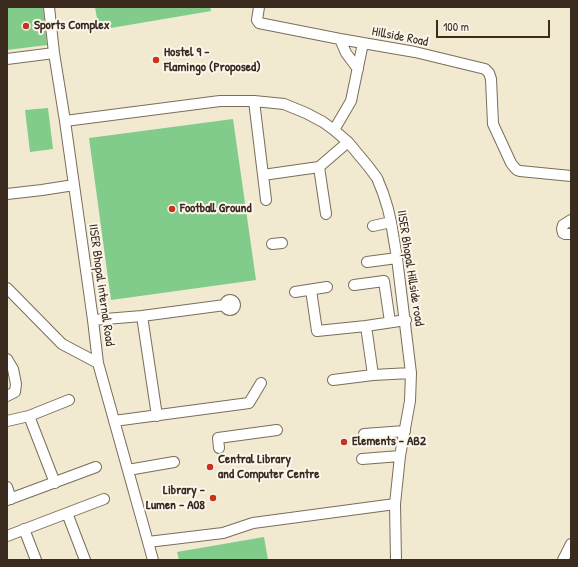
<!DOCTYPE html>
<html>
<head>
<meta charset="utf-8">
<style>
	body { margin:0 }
	#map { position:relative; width:578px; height:567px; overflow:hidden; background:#f1e9d0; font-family:"Patrick Hand",sans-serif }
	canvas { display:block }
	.frame { position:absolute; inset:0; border:8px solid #3b2a1e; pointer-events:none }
	.scale { position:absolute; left:436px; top:20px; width:114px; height:18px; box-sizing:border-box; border:2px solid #3b2a1e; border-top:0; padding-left:5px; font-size:12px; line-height:14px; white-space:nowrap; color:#3b2a1e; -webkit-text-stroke:3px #fbf7ec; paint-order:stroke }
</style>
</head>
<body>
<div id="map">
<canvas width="578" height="567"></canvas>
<div class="frame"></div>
<div class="scale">100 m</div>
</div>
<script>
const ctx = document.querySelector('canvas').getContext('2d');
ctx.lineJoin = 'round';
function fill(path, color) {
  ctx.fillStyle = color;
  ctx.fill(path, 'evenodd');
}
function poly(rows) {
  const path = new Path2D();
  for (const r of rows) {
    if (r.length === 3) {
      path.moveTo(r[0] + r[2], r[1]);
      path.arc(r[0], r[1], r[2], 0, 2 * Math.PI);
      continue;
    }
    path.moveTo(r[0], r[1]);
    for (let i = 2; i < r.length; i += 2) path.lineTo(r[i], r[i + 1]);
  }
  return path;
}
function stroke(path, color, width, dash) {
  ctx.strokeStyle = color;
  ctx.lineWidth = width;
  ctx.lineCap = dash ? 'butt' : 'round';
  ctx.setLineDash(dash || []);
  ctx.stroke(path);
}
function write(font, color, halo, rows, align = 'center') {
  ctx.font = font + ' "Patrick Hand",sans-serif';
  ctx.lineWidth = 4;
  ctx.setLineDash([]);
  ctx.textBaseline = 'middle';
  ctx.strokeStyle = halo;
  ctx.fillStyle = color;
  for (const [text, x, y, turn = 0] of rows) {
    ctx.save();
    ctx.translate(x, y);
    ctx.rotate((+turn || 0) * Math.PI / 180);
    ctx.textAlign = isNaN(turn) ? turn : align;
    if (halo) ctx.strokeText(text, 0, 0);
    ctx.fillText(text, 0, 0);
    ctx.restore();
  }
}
fill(poly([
	[7,7,43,7,47,45,7,50],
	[95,7,210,7,211,11,99,30],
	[48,108,53,149,30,152,25,110],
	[233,119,256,280,111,300,89,138],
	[264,537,268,560,179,560,177,552]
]), '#81cc8a');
const minor = poly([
	[49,7,54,53,65,121,93,320,98,363,153,560],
	[259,7,257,20,259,23,340,39,415,52,485,69,489,73,491,79,493,124,511,163,514,167,517,170,520,171,571,176],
	[340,39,346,53,358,69],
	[7,59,54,53],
	[254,101,263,175,319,167,348,142],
	[65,121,220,101,254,101,284,104,306,113,323,122,334,130,348,142,368,166,377,178,383,193,388,209,391,222,397,258,411,373,410,401,400,456,395,504,396,560],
	[334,130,351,101,363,43],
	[319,167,326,214],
	[263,175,266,200],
	[7,194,42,190,74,185],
	[571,220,563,225,562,229,563,233,565,234,571,234],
	[373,226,391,222],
	[272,244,282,243],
	[367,262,397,258],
	[354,285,384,281,390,322],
	[7,288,62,344,98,363],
	[311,290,317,331,366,326,406,320],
	[295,292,327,287],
	[230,305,5],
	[142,316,157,416],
	[93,320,142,316,225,305],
	[366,326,373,375],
	[7,359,13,369,16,384,15,392,7,396],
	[333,380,373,375,411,373],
	[29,416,55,483],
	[7,421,29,416,69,400],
	[114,421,249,403,261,383],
	[364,434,405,431],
	[219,448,218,438,277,430],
	[362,459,400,456],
	[128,470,174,462],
	[7,487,11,499],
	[7,500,96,467],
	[67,513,85,560],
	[24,529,36,560],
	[7,536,104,499],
	[148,542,223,533,253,523,283,519,395,504],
	[563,560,571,544]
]);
stroke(minor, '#7b6d5c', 12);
stroke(minor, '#fff', 10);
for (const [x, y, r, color] of [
	[26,26,4,"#c8321e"],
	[156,60,4,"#c8321e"],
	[172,209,4,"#c8321e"],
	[344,442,4,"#c8321e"],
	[210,467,4,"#c8321e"],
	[213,498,4,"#c8321e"]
]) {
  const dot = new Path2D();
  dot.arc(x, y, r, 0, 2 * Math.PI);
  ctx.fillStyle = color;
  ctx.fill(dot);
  stroke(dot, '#fbf7ec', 1.5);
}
write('bold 13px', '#3b2a1e', '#fbf7ec', [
	["Sports Complex",34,26],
	["Hostel 9 -",164,53],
	["Flamingo (Proposed)",164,68],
	["Football Ground",180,209],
	["Elements - AB2",352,442],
	["Central Library",218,460],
	["and Computer Centre",218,475],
	["Library -",205,491,"right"],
	["Lumen - A08",205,506,"right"]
], 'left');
write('13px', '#3b2a1e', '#fbf7ec', [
	["Hillside Road",400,37,11],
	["IISER Bhopal Hillside road",410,268,81],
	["IISER Bhopal internal Road",101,285,82]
]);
</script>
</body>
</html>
